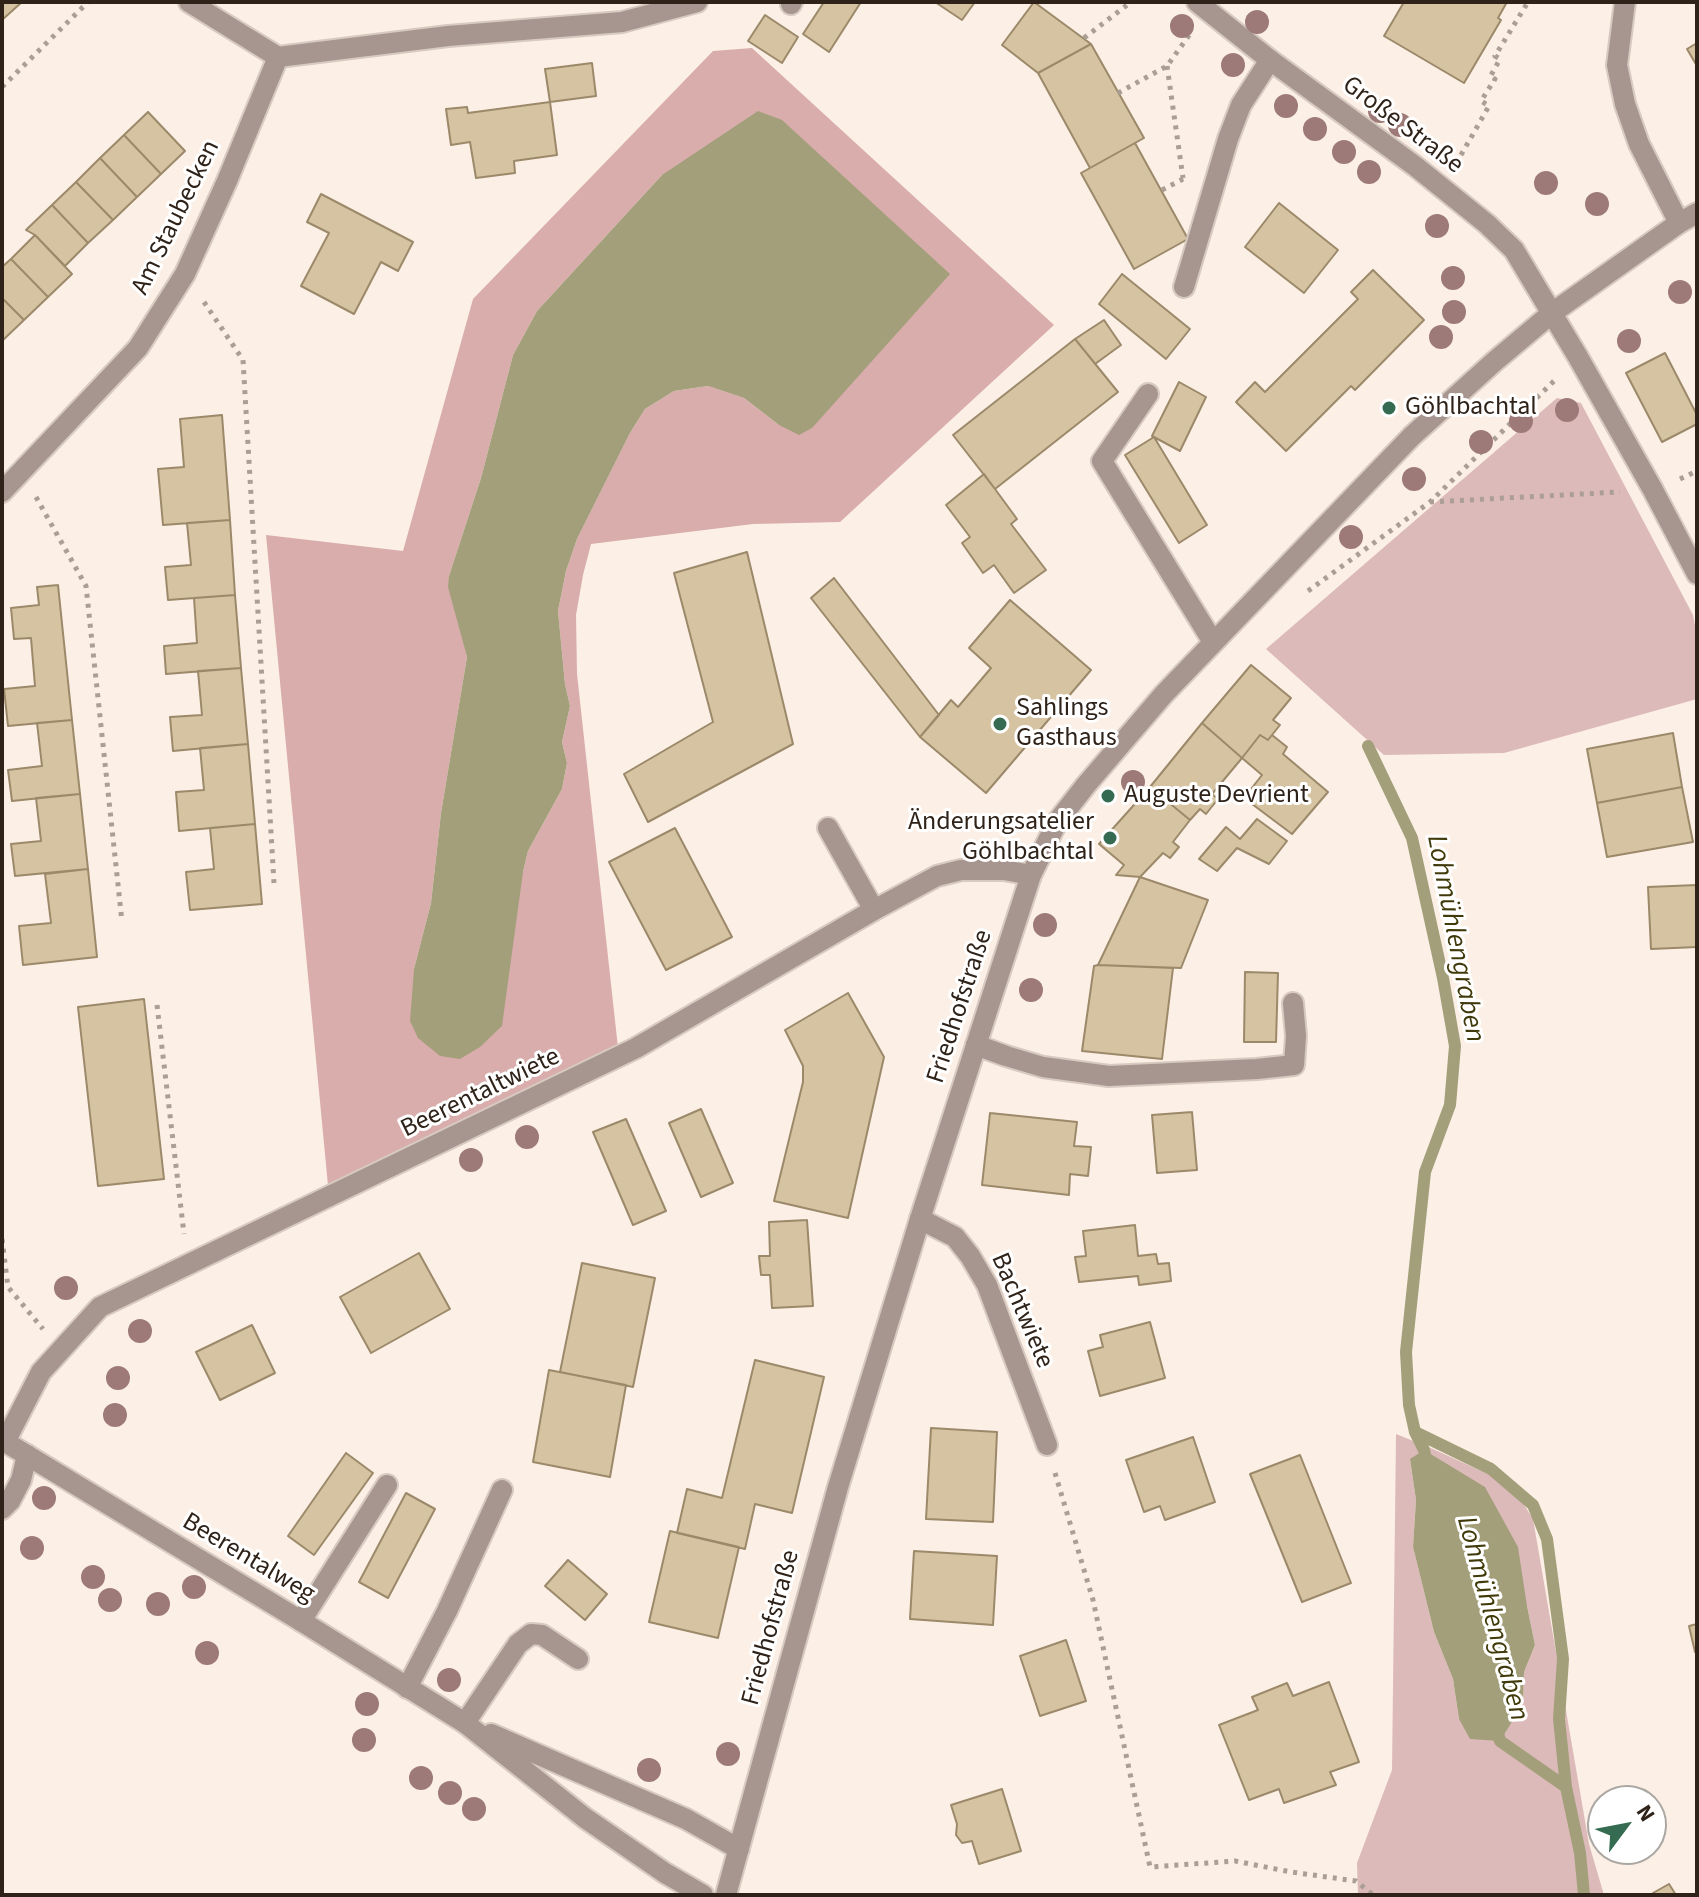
<!DOCTYPE html>
<html>
<head>
<meta charset="utf-8">
<style>
	body { margin:0 }
	#map { position:relative; width:1699px; height:1897px; overflow:hidden; background:#fcefe5; font-family:"Source Sans 3",sans-serif }
	canvas { display:block }
	.frame { position:absolute; inset:0; border:4px solid #2e2219; pointer-events:none }
	.north { position:absolute; left:1587px; top:1785px; width:80px; height:80px; box-sizing:border-box; background:#fff; border:2px solid #aba7a3; border-radius:50%; rotate:58deg; font-size:22px; font-weight:700; line-height:32px; text-align:center; color:#2e2219 }
	.north::after { content:''; display:block; margin:auto; width:28px; height:36px; background:#346b51; clip-path:polygon(50% 0,100% 100%,50% 72%,0 100%) }
</style>
</head>
<body>
<div id="map">
<canvas width="1699" height="1897"></canvas>
<div class="frame"></div>
<div class="north">N</div>
</div>
<script>
const ctx = document.querySelector('canvas').getContext('2d');
ctx.lineJoin = 'round';
function fill(path, color) {
  ctx.fillStyle = color;
  ctx.fill(path, 'evenodd');
}
function poly(rows) {
  const path = new Path2D();
  for (const r of rows) {
    path.moveTo(r[0], r[1]);
    for (let i = 2; i < r.length; i += 2) path.lineTo(r[i], r[i + 1]);
  }
  return path;
}
function stroke(path, color, width, dash) {
  ctx.strokeStyle = color;
  ctx.lineWidth = width;
  ctx.lineCap = dash ? 'butt' : 'round';
  ctx.setLineDash(dash || []);
  ctx.stroke(path);
}
function write(font, color, halo, rows, align = 'center') {
  ctx.font = font + ' "Source Sans 3",sans-serif';
  ctx.lineWidth = 6;
  ctx.setLineDash([]);
  ctx.textBaseline = 'middle';
  ctx.strokeStyle = halo;
  ctx.fillStyle = color;
  for (const [text, x, y, turn = 0] of rows) {
    ctx.save();
    ctx.translate(x, y);
    ctx.rotate((+turn || 0) * Math.PI / 180);
    ctx.textAlign = isNaN(turn) ? turn : align;
    if (halo) ctx.strokeText(text, 0, 0);
    ctx.fillText(text, 0, 0);
    ctx.restore();
  }
}
fill(poly([
	[1557,398,1581,403,1693,615,1697,636,1697,699,1504,753,1384,755,1266,649],
	[1396,1434,1433,1449,1490,1475,1523,1503,1533,1519,1589,1844,1604,1895,1358,1895,1357,1863,1392,1770],
	[1410,1459,1527,1606,1535,1645,1524,1672,1523,1704,1459,1719,1453,1679,1434,1632,1413,1547,1416,1500]
]), '#dcbab9');
fill(poly([
	[752,48,1054,325,840,522,753,524,591,544,583,575,576,615,577,674,619,1057,329,1196,266,535,403,551,473,299,713,51],
	[662,175,779,425,744,398,708,386,674,391,645,409,630,433,577,539,566,571,558,611,565,684,570,706,562,742,567,763,562,789,528,851,523,872,414,969,431,903,441,813,467,657,449,576,481,478,513,355,537,311]
]), '#d8adac');
fill(poly([
	[758,111,782,120,950,274,812,428,799,435,779,425,744,398,708,386,674,391,645,409,630,433,577,539,566,571,558,611,565,684,570,706,562,742,567,763,562,789,528,851,523,872,502,1026,480,1047,460,1059,440,1056,418,1038,410,1021,414,969,431,903,441,813,467,657,448,587,449,576,481,478,513,355,537,311,662,175],
	[1424,1450,1485,1487,1518,1547,1527,1606,1535,1645,1524,1672,1523,1704,1500,1741,1470,1739,1459,1719,1453,1679,1434,1632,1413,1547,1416,1500,1410,1459]
]), '#a49f7b');
stroke(poly([
	[1368,746,1412,838,1443,978,1455,1046,1450,1105,1425,1172,1406,1352,1409,1405,1415,1432,1424,1450,1427,1463],
	[1415,1432,1491,1469,1533,1505,1547,1539,1563,1659,1559,1719,1566,1787],
	[1496,1725,1500,1741,1566,1787,1580,1853,1584,1895]
]), '#a49f7b', 12);
const building = poly([
	[2,2,22,2,2,20,2,2],
	[824,2,861,2,829,52,803,34,824,2],
	[935,2,975,2,962,20,935,2],
	[1034,2,1091,44,1038,73,1002,45,1034,2],
	[1404,2,1507,2,1498,18,1501,20,1464,83,1384,36,1404,2],
	[765,15,798,37,782,63,748,41,765,15],
	[1697,43,1697,66,1687,49,1697,43],
	[1091,44,1144,138,1090,168,1038,73,1091,44],
	[592,63,596,96,550,102,545,69,592,63],
	[550,102,557,155,514,161,515,173,476,178,470,142,451,145,446,109,467,107,468,113,550,102],
	[148,112,185,151,161,174,124,135,148,112],
	[124,135,161,174,137,197,100,158,124,135],
	[1135,143,1188,239,1134,269,1081,173,1135,143],
	[100,158,137,197,113,220,76,182,100,158],
	[76,182,113,220,88,243,52,205,76,182],
	[321,194,413,242,398,271,381,262,354,314,301,286,329,233,307,222,321,194],
	[1279,203,1338,250,1304,293,1245,247,1279,203],
	[52,205,88,243,65,266,35,235,26,230,52,205],
	[35,235,72,274,48,297,11,259,35,235],
	[11,259,48,297,24,320,2,298,2,267,11,259],
	[1373,270,1424,320,1355,390,1351,386,1286,451,1236,402,1255,382,1265,392,1358,299,1351,292,1373,270],
	[1122,274,1190,329,1166,359,1099,304,1122,274],
	[2,298,24,320,2,341,2,298],
	[1104,320,1121,345,1095,364,1075,339,1104,320],
	[1075,339,1118,392,995,489,953,435,1075,339],
	[1665,353,1697,415,1697,424,1662,442,1626,373,1665,353],
	[1179,382,1206,397,1180,451,1152,436,1179,382],
	[222,415,230,520,163,525,158,469,184,467,180,419,222,415],
	[1154,437,1207,525,1179,543,1125,455,1154,437],
	[984,474,1017,519,1011,524,1046,570,1014,593,994,565,983,573,962,543,970,537,946,505,984,474],
	[230,520,235,595,168,600,165,567,191,565,187,523,230,520],
	[747,552,793,744,648,822,624,774,713,722,674,573,747,552],
	[834,578,939,715,920,737,811,598,834,578],
	[58,585,72,720,8,726,4,689,35,686,31,638,14,639,11,608,39,605,37,587,58,585],
	[235,595,241,668,166,674,164,646,197,643,194,598,235,595],
	[1010,600,1091,670,986,793,920,737,951,700,958,707,991,668,969,648,1010,600],
	[1251,665,1291,698,1273,720,1280,725,1268,740,1260,735,1242,758,1202,723,1251,665],
	[241,668,248,744,173,751,170,717,202,715,198,671,241,668],
	[72,720,80,794,12,801,8,770,42,766,37,723,72,720],
	[1202,723,1242,758,1212,794,1218,799,1206,814,1200,809,1190,820,1150,787,1202,723],
	[1673,733,1682,787,1597,803,1587,749,1673,733],
	[1260,735,1268,740,1272,735,1287,747,1283,754,1328,792,1292,834,1244,798,1262,775,1242,758,1260,735],
	[248,744,255,824,179,831,176,792,204,790,200,748,248,744],
	[1150,787,1190,820,1173,842,1179,847,1170,858,1163,853,1140,877,1116,875,1124,865,1099,844,1150,787],
	[1682,787,1693,842,1607,857,1597,803,1682,787],
	[80,794,88,869,15,876,11,844,41,841,36,798,80,794],
	[1257,819,1287,841,1269,864,1237,848,1217,871,1199,859,1226,827,1240,839,1257,819],
	[255,824,262,904,190,910,186,872,214,869,210,828,255,824],
	[675,828,732,937,666,970,609,862,675,828],
	[88,869,97,957,23,965,19,926,51,923,45,874,88,869],
	[1140,877,1208,900,1181,968,1098,965,1140,877],
	[1697,885,1697,947,1651,949,1648,887,1697,885],
	[1098,965,1173,968,1162,1059,1082,1051,1094,966,1098,965],
	[1245,972,1278,973,1276,1042,1244,1042,1245,972],
	[848,993,884,1057,848,1218,774,1201,803,1082,803,1066,785,1030,848,993],
	[144,999,164,1179,98,1186,78,1007,144,999],
	[701,1109,733,1183,701,1197,669,1123,701,1109],
	[1192,1112,1197,1170,1157,1173,1152,1115,1192,1112],
	[990,1113,1077,1122,1074,1146,1091,1147,1088,1176,1070,1174,1069,1195,982,1185,990,1113],
	[626,1119,666,1211,633,1225,593,1132,626,1119],
	[807,1220,813,1306,772,1308,770,1275,761,1275,759,1256,770,1256,769,1222,807,1220],
	[1135,1225,1138,1256,1156,1254,1158,1264,1169,1263,1171,1281,1139,1285,1138,1276,1079,1282,1075,1257,1086,1256,1083,1231,1135,1225],
	[419,1253,450,1309,371,1353,340,1297,419,1253],
	[582,1263,655,1278,633,1387,560,1372,582,1263],
	[1150,1322,1165,1378,1100,1396,1088,1351,1103,1347,1100,1335,1150,1322],
	[252,1325,275,1373,220,1400,196,1352,252,1325],
	[755,1360,824,1377,792,1513,755,1504,745,1549,677,1533,687,1489,722,1498,755,1360],
	[549,1370,626,1385,610,1477,533,1462,549,1370],
	[931,1428,997,1432,993,1522,926,1519,931,1428],
	[1193,1437,1215,1502,1165,1520,1160,1506,1144,1512,1126,1460,1193,1437],
	[346,1453,373,1473,314,1555,288,1536,346,1453],
	[1300,1455,1351,1583,1302,1602,1250,1474,1300,1455],
	[406,1493,435,1509,388,1598,359,1582,406,1493],
	[670,1531,739,1547,718,1638,649,1622,670,1531],
	[914,1551,997,1556,993,1625,910,1619,914,1551],
	[568,1560,607,1594,585,1620,545,1586,568,1560],
	[1697,1624,1697,1651,1695,1652,1689,1626,1697,1624],
	[1066,1640,1086,1701,1040,1716,1020,1656,1066,1640],
	[1329,1682,1359,1762,1330,1772,1336,1785,1284,1803,1279,1789,1249,1800,1219,1725,1258,1710,1252,1697,1287,1683,1293,1696,1329,1682],
	[1002,1789,1021,1851,979,1864,972,1841,962,1843,956,1835,957,1824,951,1805,1002,1789],
	[1669,1884,1676,1895,1654,1895,1653,1893,1669,1884]
]);
fill(building, '#d6c3a2');
stroke(building, '#9b896a', 2);
const service = poly([
	[791,4,792,2],
	[1184,287,1228,139,1241,105,1270,60],
	[1148,394,1102,461,1213,642],
	[828,828,874,910],
	[976,1045,1006,1056,1043,1067,1109,1076,1257,1069,1294,1065,1296,1036,1293,1003],
	[2,1509,10,1501,21,1480,27,1455],
	[301,1621,387,1485],
	[407,1688,447,1611,502,1490],
	[465,1723,518,1644,531,1634,542,1635,578,1659]
]);
const minor = poly([
	[189,2,278,57,448,36,622,22,697,2],
	[1197,2,1270,60,1415,166,1487,224,1514,250,1578,357,1653,490,1697,574],
	[1625,2,1617,65,1625,104,1639,144,1679,223],
	[2,492,138,348,185,274,227,181,278,57],
	[920,1219,955,1237,970,1256,987,1285,1047,1445],
	[5,1442,41,1372,100,1307,636,1048,874,910,937,876,961,870,1004,870,1031,875]
]);
const tertiary = poly([
	[2,1440,301,1621,465,1723,585,1818,665,1873,703,1895],
	[491,1734,686,1819,739,1849],
	[726,1895,838,1487,920,1219,1031,875,1057,822,1086,785,1164,694,1412,436,1495,361,1552,313,1679,223,1697,213]
]);
stroke(service, '#d7cac0', 24);
stroke(minor, '#d7cac0', 24);
stroke(tertiary, '#d7cac0', 24);
stroke(poly([
	[1084,38,1131,2],
	[1167,66,1183,178],
	[2,87,88,2],
	[1118,93,1167,66,1190,34],
	[1461,155,1489,106,1481,101,1495,79,1490,77,1500,59,1495,56,1528,2],
	[1162,190,1183,179,1187,178],
	[204,302,243,360,274,883],
	[1680,479,1697,471],
	[36,497,86,586,122,922],
	[1430,502,1620,492],
	[1308,591,1430,502,1556,379],
	[157,1005,184,1234],
	[2,1239,8,1287,43,1329],
	[1055,1473,1093,1600,1150,1867,1235,1861,1291,1872,1356,1881,1373,1895]
]), '#ab9f95', 5, [4, 6]);
stroke(service, '#a79690', 20);
stroke(minor, '#a79690', 20);
stroke(tertiary, '#a79690', 20);
ctx.fillStyle = '#9d7a77';
for (const [x, y] of [
	[1257,22],
	[1182,26],
	[1233,65],
	[1286,106],
	[1380,111],
	[1400,125],
	[1315,129],
	[1344,152],
	[1369,172],
	[1546,183],
	[1597,204],
	[1437,226],
	[1453,278],
	[1680,292],
	[1454,312],
	[1441,337],
	[1629,341],
	[1567,410],
	[1521,421],
	[1481,442],
	[1414,479],
	[1351,537],
	[1133,782],
	[1045,925],
	[1031,990],
	[527,1137],
	[471,1160],
	[66,1288],
	[140,1331],
	[118,1378],
	[115,1415],
	[44,1498],
	[32,1548],
	[93,1577],
	[194,1587],
	[110,1600],
	[158,1604],
	[207,1653],
	[449,1680],
	[367,1704],
	[364,1740],
	[728,1754],
	[649,1770],
	[421,1778],
	[450,1793],
	[474,1809]
]) {
  ctx.beginPath();
  ctx.arc(x, y, 12, 0, 2 * Math.PI);
  ctx.fill();
}
for (const [x, y, r, color] of [
	[1389,408,8,"#346b51"],
	[1000,724,8,"#346b51"],
	[1108,796,8,"#346b51"],
	[1110,838,8,"#346b51"]
]) {
  const dot = new Path2D();
  dot.arc(x, y, r, 0, 2 * Math.PI);
  ctx.fillStyle = color;
  ctx.fill(dot);
  stroke(dot, '#fff', 3);
}
write('26px', '#2e2219', '#fff', [
	["Große Straße",1402,126,37],
	["Am Staubecken",177,218,-64],
	["Friedhofstraße",961,1007,-72],
	["Beerentaltwiete",481,1094,-26],
	["Bachtwiete",1021,1311,67],
	["Beerentalweg",248,1559,31],
	["Friedhofstraße",772,1628,-75]
]);
write('26px', '#2e2219', '#fff', [
	["Göhlbachtal",1405,408],
	["Sahlings",1016,709],
	["Gasthaus",1016,739],
	["Auguste Devrient",1124,796],
	["Änderungsatelier",1094,823,"right"],
	["Göhlbachtal",1094,853,"right"]
], 'left');
write('italic 28px', '#403a0a', '#fff', [
	["Lohmühlengraben",1454,939,79],
	["Lohmühlengraben",1491,1619,75]
]);
</script>
</body>
</html>
